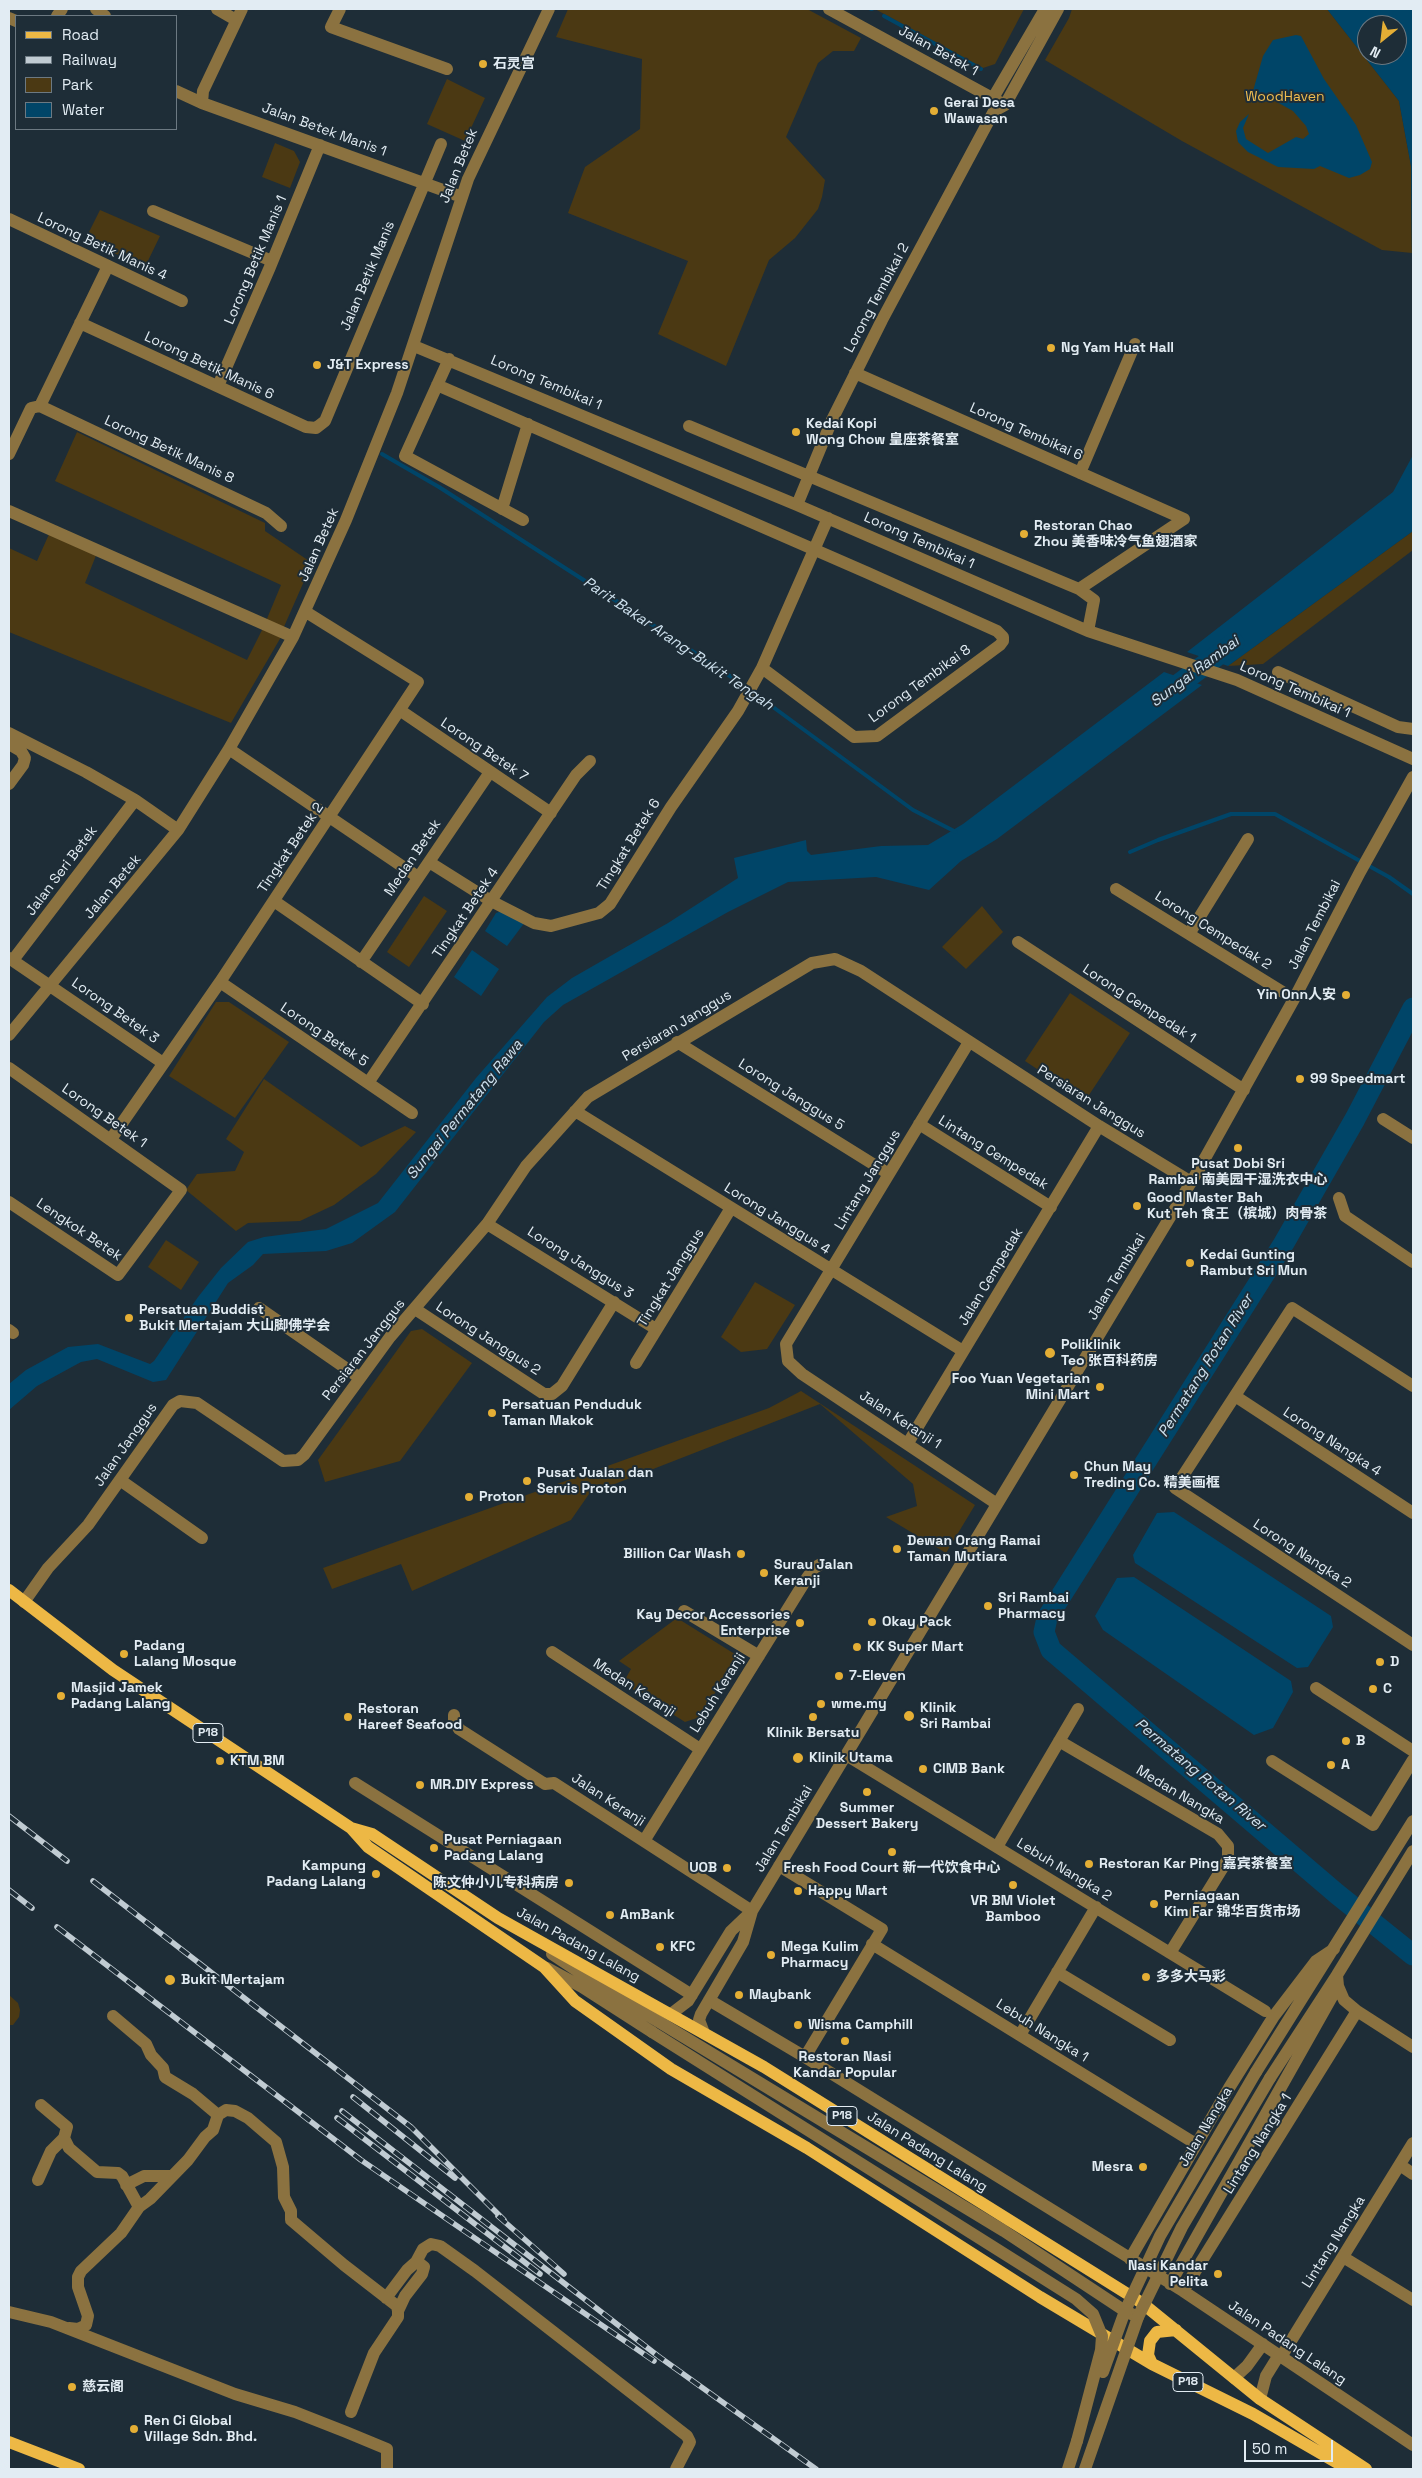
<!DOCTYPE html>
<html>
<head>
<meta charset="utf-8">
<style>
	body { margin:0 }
	#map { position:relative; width:1422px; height:2478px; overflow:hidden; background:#1e2d37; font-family:"Space Grotesk",sans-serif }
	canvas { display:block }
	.frame { position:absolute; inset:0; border:10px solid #e2ecf3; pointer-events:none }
	.legend { position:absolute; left:15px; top:15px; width:162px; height:115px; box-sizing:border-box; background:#1e2d37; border:1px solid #6c7982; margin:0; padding:6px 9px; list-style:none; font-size:15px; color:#e2ecf3 }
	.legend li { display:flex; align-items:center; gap:10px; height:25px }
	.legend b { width:25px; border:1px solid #6c7982 }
	.north { position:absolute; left:1357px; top:15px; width:50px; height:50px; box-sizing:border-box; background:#1e2d37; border:1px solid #6c7982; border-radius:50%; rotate:209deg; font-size:14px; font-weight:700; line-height:20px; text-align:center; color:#e2ecf3 }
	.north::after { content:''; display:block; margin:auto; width:18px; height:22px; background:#e4ae35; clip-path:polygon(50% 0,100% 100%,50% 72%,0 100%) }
	.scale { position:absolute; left:1244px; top:2440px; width:89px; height:22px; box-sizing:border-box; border:2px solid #e2ecf3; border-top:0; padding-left:6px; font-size:15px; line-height:18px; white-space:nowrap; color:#e2ecf3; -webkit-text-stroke:4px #1e2d37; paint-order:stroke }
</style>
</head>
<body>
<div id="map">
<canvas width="1422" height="2478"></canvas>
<div class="frame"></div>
<ul class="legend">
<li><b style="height:6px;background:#edb845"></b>Road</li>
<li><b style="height:6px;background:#c0cbd2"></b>Railway</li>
<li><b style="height:14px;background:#4b3913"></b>Park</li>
<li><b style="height:14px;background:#004568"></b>Water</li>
</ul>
<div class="north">N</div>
<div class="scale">50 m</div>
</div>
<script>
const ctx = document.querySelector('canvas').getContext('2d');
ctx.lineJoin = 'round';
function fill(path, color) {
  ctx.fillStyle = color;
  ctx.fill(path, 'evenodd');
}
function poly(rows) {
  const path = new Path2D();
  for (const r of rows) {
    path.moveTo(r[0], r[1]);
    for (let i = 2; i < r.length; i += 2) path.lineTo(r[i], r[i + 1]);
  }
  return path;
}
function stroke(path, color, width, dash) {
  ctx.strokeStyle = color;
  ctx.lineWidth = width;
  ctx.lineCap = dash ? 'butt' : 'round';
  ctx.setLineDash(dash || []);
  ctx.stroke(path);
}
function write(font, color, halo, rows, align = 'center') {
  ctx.font = font + ' "Space Grotesk","Noto Sans SC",sans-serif';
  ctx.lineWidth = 4;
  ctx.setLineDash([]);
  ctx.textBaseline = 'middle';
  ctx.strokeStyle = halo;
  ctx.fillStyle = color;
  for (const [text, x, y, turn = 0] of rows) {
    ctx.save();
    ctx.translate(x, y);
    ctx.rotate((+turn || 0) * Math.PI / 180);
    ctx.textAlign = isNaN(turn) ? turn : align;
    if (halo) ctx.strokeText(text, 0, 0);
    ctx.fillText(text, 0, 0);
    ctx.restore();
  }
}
fill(poly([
	[568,9,807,9,861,38,854,51,833,51,818,63,786,137,825,180,822,197,818,209,795,238,769,260,726,366,658,334,688,261,568,213,585,167,640,129,642,59,556,37],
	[875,9,1024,9,995,64,983,68],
	[1072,9,1327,9,1399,101,1411,166,1412,253,1382,250,1182,141,1045,60,1069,18],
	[447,79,485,98,465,141,427,124],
	[275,143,294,151,300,162,290,188,262,177],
	[100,210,160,236,145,267,85,240],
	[77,432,265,523,265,531,312,563,283,629,266,621,281,585,55,481],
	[1413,531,1413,550,1263,664,1228,666],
	[50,532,97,553,85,583,247,660,263,628,281,637,231,723,9,632,9,548,37,561],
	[424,896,447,911,409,967,387,952],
	[982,906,1003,932,966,969,942,947],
	[1070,993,1130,1033,1085,1101,1025,1061],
	[216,1002,229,1002,289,1042,235,1118,169,1076],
	[264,1079,361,1147,405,1126,416,1132,376,1174,334,1205,300,1221,248,1223,236,1231,186,1190,197,1174,235,1171,244,1152,226,1139],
	[166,1240,199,1262,181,1290,148,1267],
	[755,1282,795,1305,767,1349,741,1352,721,1337],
	[422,1329,472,1363,400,1461,325,1482,318,1460,411,1331],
	[801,1391,975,1505,946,1553,886,1517,917,1506,913,1484,820,1404,589,1494,571,1520,412,1591,401,1564,332,1589,323,1568,769,1408],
	[677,1618,738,1656,700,1717,685,1722,623,1683,631,1669,619,1661],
	[9,1995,18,2003,20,2010,19,2017,13,2025,9,2025]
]), '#4b3913');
fill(poly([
	[1327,9,1413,9,1413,366,1411,166,1399,101],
	[1367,25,1397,25,1397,55,1367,55],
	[1296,35,1301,36,1324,79,1356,125,1372,162,1370,169,1360,175,1349,178,1320,166,1314,169,1278,167,1248,152,1238,142,1236,131,1240,122,1249,114,1243,128,1246,139,1268,153,1296,137,1303,139,1309,134,1306,126,1293,111,1275,101,1259,102,1253,91,1263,56,1273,40],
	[1413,455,1413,531,1228,666,1187,652,1393,492],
	[1164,672,1202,685,997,839,961,861,929,890,876,877,788,882,728,912,563,1005,544,1022,395,1212,352,1243,326,1251,263,1254,253,1265,228,1283,166,1380,153,1382,97,1359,81,1362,37,1386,9,1410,9,1384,26,1370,68,1347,98,1344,150,1364,154,1361,198,1297,221,1268,248,1242,264,1237,326,1229,378,1203,476,1078,547,997,572,978,668,923,738,878,734,858,806,840,807,851,811,855,881,846,928,845,963,824],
	[507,909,525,922,507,946,485,931,496,913],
	[472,950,499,969,481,996,454,977],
	[1174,1512,1331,1616,1333,1627,1308,1667,1297,1668,1135,1563,1133,1555,1157,1513],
	[1134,1577,1291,1681,1293,1692,1273,1728,1254,1735,1103,1630,1095,1616,1117,1578]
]), '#004568');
stroke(poly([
	[871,9,872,9],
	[884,16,981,69],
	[382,454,439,487,621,604,739,682,913,810,956,832],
	[1130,852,1158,840,1231,814,1275,814,1389,877,1413,894]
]), '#004568', 4);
stroke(poly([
	[1163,696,1234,643],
	[1413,1008,1355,1119,1284,1243,1047,1618,1044,1632,1051,1650,1337,1894,1413,1955]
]), '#004568', 21);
stroke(poly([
	[96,9,105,16],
	[217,9,236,20],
	[340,9,331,27,447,69],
	[829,9,1005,105],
	[57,16,62,9],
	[9,18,16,21],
	[176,91,202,103,462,197],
	[202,103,203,91,242,9],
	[994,106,993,98,1045,9],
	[153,211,272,261],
	[9,219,182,301],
	[80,323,306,427,316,428,325,421,441,144],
	[414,346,797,505,1088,631,1237,680,1413,759],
	[449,359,405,456,523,520],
	[855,373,1184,519],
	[437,385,868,573,997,631,1003,637,1003,641,1000,645,877,736,854,737,762,668],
	[218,386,270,267,320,145],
	[40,406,266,513,281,526],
	[40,406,108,266],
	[689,426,1079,589,1094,600,1088,631],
	[9,454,31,408,40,406],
	[1080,473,1135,344],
	[797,505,832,420,882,320,994,111,1005,105,1058,9],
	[502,509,528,424],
	[9,511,293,637],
	[1079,589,1184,519],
	[1278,672,1398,727,1413,729],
	[401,711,551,813],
	[9,733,86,772,135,800,178,830],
	[9,744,21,751,25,758,23,765,9,784],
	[229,749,418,877],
	[429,862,491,901,534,923,551,926,599,913,610,904,671,807,738,711,762,668,828,518],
	[1116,889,1294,999],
	[274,901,423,1004],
	[1189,934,1248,839],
	[1018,942,1244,1090],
	[9,958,163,1063],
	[13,960,135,800],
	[361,962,490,772],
	[220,982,412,1113],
	[9,1035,178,830,229,749,293,637,346,520,397,393,468,179,549,9],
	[677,1042,889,1174],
	[969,1042,786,1344,788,1361,802,1374,997,1504],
	[9,1068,181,1190,118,1275,9,1202],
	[368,1083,576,775,590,761],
	[575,1111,963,1351],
	[1383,1119,1413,1138],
	[919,1124,1051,1207],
	[111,1139,220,982,418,682,306,612],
	[1339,1198,1345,1216,1413,1262],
	[487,1224,656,1329],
	[259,1308,360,1378],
	[415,1309,544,1394,552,1394,562,1386,614,1302],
	[9,1330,13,1333],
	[636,1363,731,1208],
	[1413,1386,1292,1308,1175,1488,1413,1645],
	[1235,1396,1413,1513],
	[908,1443,1099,1126],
	[120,1480,202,1538],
	[24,1602,48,1568,88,1525,173,1405,180,1401,197,1403,283,1461,298,1460,304,1455,390,1337,487,1224,526,1166,588,1097,812,963,835,959,861,971,1099,1126,1191,1182],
	[684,1611,759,1656],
	[552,1652,700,1749],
	[1316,1688,1413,1751],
	[454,1715,454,1720,459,1729,545,1784,554,1783,752,1911],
	[1059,1741,1218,1834,1228,1846,1228,1859,1170,1953],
	[846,1755,1265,2011],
	[1272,1761,1373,1825,1413,1760],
	[355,1783,692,1995],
	[644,1841,807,1578,814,1568,821,1564],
	[997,1847,1078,1709],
	[779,1866,882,1929,805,2057],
	[872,1944,1196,2144],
	[552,1954,600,1986,1004,2231,1125,2311,1138,2317],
	[547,1968,582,1987,652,2032],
	[1057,1972,1170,2040],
	[1338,1986,1344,2000,1357,2011,1413,2047],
	[709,2000,805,2057,1183,2291,1413,2445],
	[671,2014,688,2001,731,1931,752,1911],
	[113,2016,146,2044,151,2055,163,2068,165,2077,193,2094,218,2115],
	[704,2033,699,2020,701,2014,743,1942,752,1911,1199,1169,1294,999,1360,872,1413,777],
	[1020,2035,1096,1907],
	[1256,2072,1413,1821],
	[1270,2078,1337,1975,1413,1851],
	[64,2138,69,2148,97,2172,118,2173,122,2176,139,2207],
	[1400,2165,1413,2174],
	[38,2180,51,2151,64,2138,67,2127,41,2105],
	[126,2185,144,2176,171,2176],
	[1343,2257,1413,2300],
	[1130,2259,1229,2088,1274,2016,1316,1961,1334,1949],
	[416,2262,423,2249,431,2244,440,2246,475,2271,687,2436,690,2442,676,2469],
	[1170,2284,1338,1986,1337,1975],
	[1183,2291,1357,2011],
	[9,2312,51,2322,235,2394,295,2412,346,2432,387,2449,387,2469],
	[69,2328,78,2329,86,2325,88,2316,78,2287,78,2277,81,2271,121,2233,139,2207,150,2199,188,2160,205,2137,213,2130,218,2115,226,2110,235,2111,248,2118,276,2142,283,2167,284,2197,291,2211,291,2220,344,2265,397,2306,398,2311],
	[1281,2357,1413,2143],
	[1234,2378,1247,2366,1263,2344],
	[1260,2399,1266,2376,1279,2355],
	[351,2412,374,2353,398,2317,398,2311,405,2296,422,2274,424,2267,419,2263,416,2262,407,2270,386,2298],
	[1068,2469,1077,2441]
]), '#8b7240', 12);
stroke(poly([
	[9,1590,113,1670,351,1828,368,1847,544,1967,575,2001,671,2069,807,2148,1040,2297,1152,2364,1253,2414,1348,2469],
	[351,1828,372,1834,498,1918,764,2067,1142,2303,1260,2399,1366,2469],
	[1152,2364,1148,2355,1150,2341,1157,2332,1176,2330],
	[9,2442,79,2469]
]), '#edb845', 12);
const rail = poly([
	[9,1816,67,1861],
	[93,1881,411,2127,504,2220],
	[9,1890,32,1908],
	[57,1927,361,2160,654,2361],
	[353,2097,455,2178],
	[342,2111,658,2356,816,2469],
	[337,2118,540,2274],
	[498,2216,564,2274]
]);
stroke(rail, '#c0cbd2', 5.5);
stroke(rail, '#1e2d37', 4, [11]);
stroke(poly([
	[652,2032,1076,2299,1093,2314,1102,2336,1101,2350,1077,2441],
	[1103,2372,1125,2311,1160,2236,1256,2072],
	[1085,2469,1138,2317,1182,2227,1270,2078]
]), '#8b7240', 12);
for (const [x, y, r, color] of [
	[483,64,5,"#e4ae35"],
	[934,111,5,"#e4ae35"],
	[1051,348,5,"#e4ae35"],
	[317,365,5,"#e4ae35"],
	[796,432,5,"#e4ae35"],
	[1024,534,5,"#e4ae35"],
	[1346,995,5,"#e4ae35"],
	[1300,1079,5,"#e4ae35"],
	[1238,1148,5,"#e4ae35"],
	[1137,1206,5,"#e4ae35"],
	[1190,1263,5,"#e4ae35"],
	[129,1318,5,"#e4ae35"],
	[1050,1353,6,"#e4ae35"],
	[1100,1387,5,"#e4ae35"],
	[492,1413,5,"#e4ae35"],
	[1074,1475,5,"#e4ae35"],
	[527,1481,5,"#e4ae35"],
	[469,1497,5,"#e4ae35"],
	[897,1549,5,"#e4ae35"],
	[741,1554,5,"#e4ae35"],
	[764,1573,5,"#e4ae35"],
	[988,1606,5,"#e4ae35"],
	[872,1622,5,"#e4ae35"],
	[800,1623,5,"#e4ae35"],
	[857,1647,5,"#e4ae35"],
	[124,1654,5,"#e4ae35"],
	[1380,1662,5,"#e4ae35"],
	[839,1676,5,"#e4ae35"],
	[1373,1689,5,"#e4ae35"],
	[61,1696,5,"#e4ae35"],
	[821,1704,5,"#e4ae35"],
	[909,1716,6,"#e4ae35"],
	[348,1717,5,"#e4ae35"],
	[813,1717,5,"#e4ae35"],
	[1346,1741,5,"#e4ae35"],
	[798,1758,6,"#e4ae35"],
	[220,1761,5,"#e4ae35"],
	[1331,1765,5,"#e4ae35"],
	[923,1769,5,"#e4ae35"],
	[420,1785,5,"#e4ae35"],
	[867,1792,5,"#e4ae35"],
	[434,1848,5,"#e4ae35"],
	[892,1852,5,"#e4ae35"],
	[1089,1864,5,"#e4ae35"],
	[727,1868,5,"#e4ae35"],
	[376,1874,5,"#e4ae35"],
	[569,1883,5,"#e4ae35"],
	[1013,1885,5,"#e4ae35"],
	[798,1891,5,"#e4ae35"],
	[1154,1904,5,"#e4ae35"],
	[610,1915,5,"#e4ae35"],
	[660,1947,5,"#e4ae35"],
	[771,1955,5,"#e4ae35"],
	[1146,1977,5,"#e4ae35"],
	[170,1980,6,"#e4ae35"],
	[739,1995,5,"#e4ae35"],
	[798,2025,5,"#e4ae35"],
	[845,2041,5,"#e4ae35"],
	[1143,2167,5,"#e4ae35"],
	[1218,2274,5,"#e4ae35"],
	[72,2387,5,"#e4ae35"],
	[134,2429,5,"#e4ae35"]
]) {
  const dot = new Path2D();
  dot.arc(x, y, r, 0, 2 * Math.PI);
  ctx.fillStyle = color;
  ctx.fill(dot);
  stroke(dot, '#1e2d37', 2);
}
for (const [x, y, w] of [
	[208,1733,30],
	[842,2116,30],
	[1188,2382,30]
]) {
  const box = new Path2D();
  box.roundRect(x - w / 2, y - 9.5, w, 19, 4);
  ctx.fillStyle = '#1e2d37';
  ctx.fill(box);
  stroke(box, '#e2ecf3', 1);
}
write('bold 12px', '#e2ecf3', null, [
	["P18",208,1733],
	["P18",842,2116],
	["P18",1188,2382]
]);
write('14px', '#e2ecf3', '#1e2d37', [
	["Jalan Betek 1",938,51,29],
	["Jalan Betek Manis 1",324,130,20],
	["Jalan Betek",459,166,-68],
	["Lorong Betik Manis 4",102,247,25],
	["Lorong Betik Manis 1",256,260,-67],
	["Jalan Betik Manis",368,276,-67],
	["Lorong Tembikai 2",877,298,-62],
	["Lorong Betik Manis 6",209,366,25],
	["Lorong Tembikai 1",546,383,23],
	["Lorong Tembikai 6",1026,432,24],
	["Lorong Betik Manis 8",169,450,25],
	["Lorong Tembikai 1",919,541,24],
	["Jalan Betek",319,545,-66],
	["Lorong Tembikai 8",920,684,-36],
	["Lorong Tembikai 1",1295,690,24],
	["Lorong Betek 7",484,750,34],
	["Tingkat Betek 6",629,845,-58],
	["Tingkat Betek 2",291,848,-56],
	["Medan Betek",413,858,-56],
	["Jalan Seri Betek",62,871,-53],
	["Jalan Betek",113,887,-50],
	["Tingkat Betek 4",466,913,-56],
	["Jalan Tembikai",1315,925,-63],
	["Lorong Cempedak 2",1213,931,32],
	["Lorong Cempedak 1",1139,1004,33],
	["Lorong Betek 3",115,1011,35],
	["Persiaran Janggus",677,1026,-31],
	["Lorong Betek 5",324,1035,34],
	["Lorong Janggus 5",791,1095,32],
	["Persiaran Janggus",1091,1102,32],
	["Lorong Betek 1",104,1116,35],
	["Lintang Cempedak",993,1153,32],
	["Lintang Janggus",868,1180,-59],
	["Lorong Janggus 4",777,1219,32],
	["Lengkok Betek",79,1230,34],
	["Lorong Janggus 3",580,1263,32],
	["Jalan Cempedak",991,1277,-59],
	["Jalan Tembikai",1117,1277,-59],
	["Tingkat Janggus",671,1278,-58],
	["Lorong Janggus 2",488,1339,33],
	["Persiaran Janggus",364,1350,-52],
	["Jalan Keranji 1",900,1420,33],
	["Lorong Nangka 4",1332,1442,33],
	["Jalan Janggus",126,1445,-55],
	["Lorong Nangka 2",1302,1554,33],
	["Medan Keranji",634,1688,33],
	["Lebuh Keranji",718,1693,-58],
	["Medan Nangka",1180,1795,31],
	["Jalan Keranji",608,1800,33],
	["Jalan Tembikai",784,1829,-59],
	["Lebuh Nangka 2",1064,1870,31],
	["Jalan Padang Lalang",578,1945,29],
	["Lebuh Nangka 1",1042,2031,32],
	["Jalan Nangka",1206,2127,-59],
	["Lintang Nangka 1",1258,2144,-58],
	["Jalan Padang Lalang",927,2152,32],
	["Lintang Nangka",1334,2242,-58],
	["Jalan Padang Lalang",1287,2343,34]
]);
write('bold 14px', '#e2ecf3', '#1e2d37', [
	["石灵宫",493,64],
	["Gerai Desa",944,103],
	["Wawasan",944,119],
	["Ng Yam Huat Hall",1061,348],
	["J&T Express",327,365],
	["Kedai Kopi",806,424],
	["Wong Chow 皇座茶餐室",806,440],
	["Restoran Chao",1034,526],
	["Zhou 美香味冷气鱼翅酒家",1034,542],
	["Yin Onn人安",1336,995,"right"],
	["99 Speedmart",1310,1079],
	["Pusat Dobi Sri",1238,1164,"center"],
	["Rambai 南美园干湿洗衣中心",1238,1180,"center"],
	["Good Master Bah",1147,1198],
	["Kut Teh 食王（槟城）肉骨茶",1147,1214],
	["Kedai Gunting",1200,1255],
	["Rambut Sri Mun",1200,1271],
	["Persatuan Buddist",139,1310],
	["Bukit Mertajam 大山脚佛学会",139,1326],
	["Poliklinik",1061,1345],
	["Teo 张百科药房",1061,1361],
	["Foo Yuan Vegetarian",1090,1379,"right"],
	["Mini Mart",1090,1395,"right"],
	["Persatuan Penduduk",502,1405],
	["Taman Makok",502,1421],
	["Chun May",1084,1467],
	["Treding Co. 精美画框",1084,1483],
	["Pusat Jualan dan",537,1473],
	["Servis Proton",537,1489],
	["Proton",479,1497],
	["Dewan Orang Ramai",907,1541],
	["Taman Mutiara",907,1557],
	["Billion Car Wash",731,1554,"right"],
	["Surau Jalan",774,1565],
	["Keranji",774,1581],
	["Sri Rambai",998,1598],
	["Pharmacy",998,1614],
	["Kay Decor Accessories",790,1615,"right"],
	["Enterprise",790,1631,"right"],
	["Okay Pack",882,1622],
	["Padang",134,1646],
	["Lalang Mosque",134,1662],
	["KK Super Mart",867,1647],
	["D",1390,1662],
	["7-Eleven",849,1676],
	["Masjid Jamek",71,1688],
	["Padang Lalang",71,1704],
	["C",1383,1689],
	["wme.my",831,1704],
	["Klinik",920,1708],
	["Sri Rambai",920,1724],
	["Restoran",358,1709],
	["Hareef Seafood",358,1725],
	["Klinik Bersatu",813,1733,"center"],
	["B",1356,1741],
	["Klinik Utama",809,1758],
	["KTM BM",230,1761],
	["A",1341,1765],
	["CIMB Bank",933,1769],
	["MR.DIY Express",430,1785],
	["Summer",867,1808,"center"],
	["Dessert Bakery",867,1824,"center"],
	["Pusat Perniagaan",444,1840],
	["Padang Lalang",444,1856],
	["Restoran Kar Ping 嘉宾茶餐室",1099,1864],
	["Kampung",366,1866,"right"],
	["Padang Lalang",366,1882,"right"],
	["UOB",717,1868,"right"],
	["Fresh Food Court 新一代饮食中心",892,1868,"center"],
	["陈文仲小儿专科病房",559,1883,"right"],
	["Happy Mart",808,1891],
	["Perniagaan",1164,1896],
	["Kim Far 锦华百货市场",1164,1912],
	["VR BM Violet",1013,1901,"center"],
	["Bamboo",1013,1917,"center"],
	["AmBank",620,1915],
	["KFC",670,1947],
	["Mega Kulim",781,1947],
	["Pharmacy",781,1963],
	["多多大马彩",1156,1977],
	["Bukit Mertajam",181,1980],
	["Maybank",749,1995],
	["Wisma Camphill",808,2025],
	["Restoran Nasi",845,2057,"center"],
	["Kandar Popular",845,2073,"center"],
	["Mesra",1133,2167,"right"],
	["Nasi Kandar",1208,2266,"right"],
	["Pelita",1208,2282,"right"],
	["慈云阁",82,2387],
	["Ren Ci Global",144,2421],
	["Village Sdn. Bhd.",144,2437]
], 'left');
write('14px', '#efbc50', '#1e2d37', [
	["WoodHaven",1285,97]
]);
write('italic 15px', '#cfe2ef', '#1e2d37', [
	["Parit Bakar Arang-Bukit Tengah",678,644,34],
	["Sungai Rambai",1195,672,-37],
	["Sungai Permatang Rawa",465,1110,-51],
	["Permatang Rotan River",1206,1366,-58],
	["Permatang Rotan River",1200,1775,40]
]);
</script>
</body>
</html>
